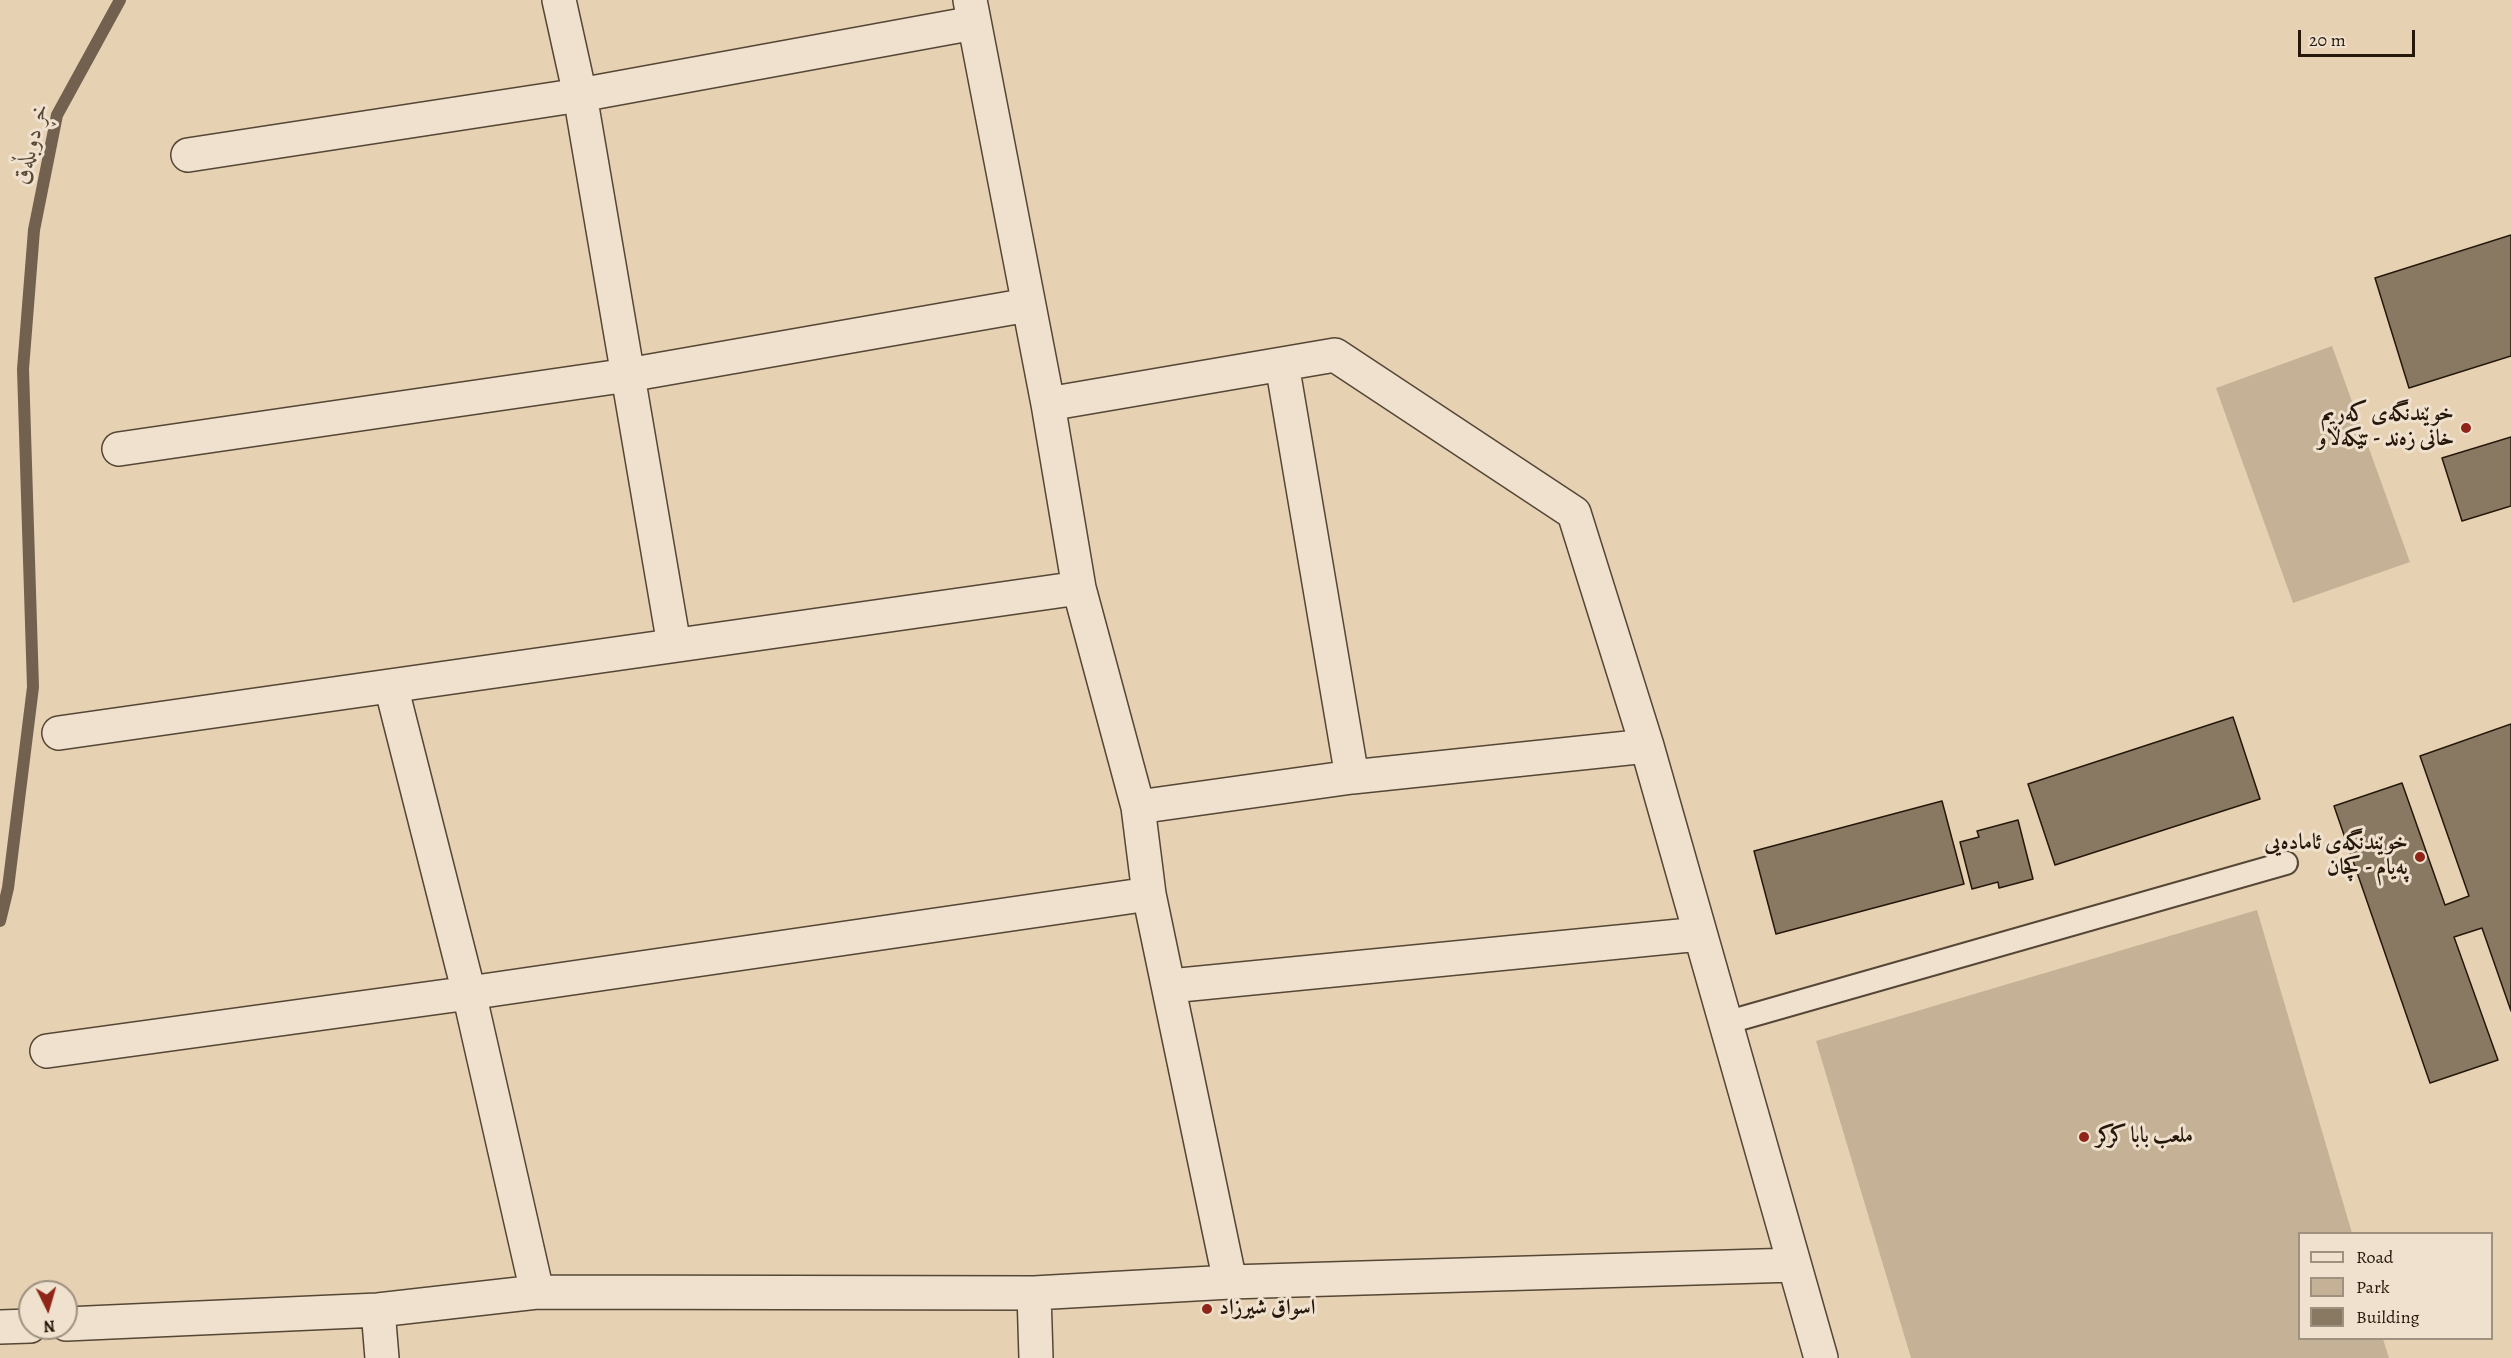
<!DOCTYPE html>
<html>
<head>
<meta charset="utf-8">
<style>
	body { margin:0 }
	#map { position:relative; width:2511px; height:1358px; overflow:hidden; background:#e6d1b3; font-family:Alegreya,serif }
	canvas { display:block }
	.legend { position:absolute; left:2298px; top:1232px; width:195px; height:108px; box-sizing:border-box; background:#efe1ce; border:2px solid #9e9180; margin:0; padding:8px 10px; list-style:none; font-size:18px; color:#25180b }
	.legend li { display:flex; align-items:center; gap:12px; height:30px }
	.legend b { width:30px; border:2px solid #9e9180 }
	.north { position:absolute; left:18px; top:1280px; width:60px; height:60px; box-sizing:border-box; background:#efe1ce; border:2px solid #9e9180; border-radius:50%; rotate:175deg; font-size:16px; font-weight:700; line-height:24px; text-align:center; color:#25180b }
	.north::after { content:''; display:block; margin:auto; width:21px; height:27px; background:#8f2418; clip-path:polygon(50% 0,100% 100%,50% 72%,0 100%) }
	.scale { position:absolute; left:2298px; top:30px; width:117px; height:27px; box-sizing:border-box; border:3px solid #25180b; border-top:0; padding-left:8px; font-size:18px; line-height:21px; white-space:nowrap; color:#25180b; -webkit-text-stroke:4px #efe1ce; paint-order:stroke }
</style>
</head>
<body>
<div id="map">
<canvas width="2511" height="1358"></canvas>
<ul class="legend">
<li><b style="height:8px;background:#efe1ce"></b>Road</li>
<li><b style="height:16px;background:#c5b296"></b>Park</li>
<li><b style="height:16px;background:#897862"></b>Building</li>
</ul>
<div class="north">N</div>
<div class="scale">20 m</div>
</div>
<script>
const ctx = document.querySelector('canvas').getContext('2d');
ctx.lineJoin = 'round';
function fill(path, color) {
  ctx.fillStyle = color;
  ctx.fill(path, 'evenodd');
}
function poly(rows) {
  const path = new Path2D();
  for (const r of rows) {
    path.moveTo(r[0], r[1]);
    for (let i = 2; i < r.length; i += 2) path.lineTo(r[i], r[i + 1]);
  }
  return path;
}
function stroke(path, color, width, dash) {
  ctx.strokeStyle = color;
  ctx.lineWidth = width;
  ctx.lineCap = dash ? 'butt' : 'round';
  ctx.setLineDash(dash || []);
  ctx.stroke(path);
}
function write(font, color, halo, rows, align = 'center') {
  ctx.font = font + ' Alegreya,Amiri,serif';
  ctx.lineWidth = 6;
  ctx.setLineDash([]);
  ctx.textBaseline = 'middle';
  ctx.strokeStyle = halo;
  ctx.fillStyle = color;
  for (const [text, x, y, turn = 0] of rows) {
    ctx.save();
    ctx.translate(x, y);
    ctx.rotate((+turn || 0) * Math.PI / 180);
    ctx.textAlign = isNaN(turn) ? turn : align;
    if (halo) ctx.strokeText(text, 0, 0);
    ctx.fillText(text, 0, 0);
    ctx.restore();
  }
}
fill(poly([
	[2332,346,2410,562,2293,603,2216,388],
	[2257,910,2352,1233,2300,1234,2300,1338,2383,1339,2389,1358,1911,1358,1816,1041]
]), '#c5b296');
stroke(poly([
	[0,921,8,888,33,687,23,369,34,230,57,115,120,0]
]), '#71614e', 12);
const building = poly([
	[2511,235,2511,356,2409,388,2375,278,2511,235],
	[2511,437,2511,506,2462,521,2442,458,2511,437],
	[2233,717,2260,799,2055,865,2028,784,2233,717],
	[2511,724,2511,1011,2482,928,2454,937,2498,1060,2430,1083,2334,806,2402,783,2445,905,2469,896,2420,756,2511,724],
	[1942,801,1964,884,1776,934,1754,851,1942,801],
	[2018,820,2033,879,1999,888,1998,882,1972,889,1960,842,1979,837,1977,831,2018,820]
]);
fill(building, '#897862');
stroke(building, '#25180b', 1.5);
const lane = poly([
	[1725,1023,2286,863]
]);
const street = poly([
	[559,0,580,95,674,645],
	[970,0,1048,404,1079,588,1138,807,1149,894,1230,1282],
	[188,155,580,95,974,23],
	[1282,364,1352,777],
	[1048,404,1335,355,1574,513,1647,746,1821,1358],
	[119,449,628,375,1028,305],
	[391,686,469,993,537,1292],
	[59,733,1079,588],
	[1138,807,1352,777,1647,746],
	[1170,986,1700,934],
	[47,1051,469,993,1149,894],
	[1034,1293,1036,1358],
	[378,1310,382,1358],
	[66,1324,378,1310,537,1292,1034,1293,1230,1282,1794,1265],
	[0,1327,30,1326]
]);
stroke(lane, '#554635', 26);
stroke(street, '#554635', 36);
stroke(lane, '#efe1ce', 22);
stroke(street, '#efe1ce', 33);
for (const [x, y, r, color] of [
	[2466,428,6,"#8f2418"],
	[2420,857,6,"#8f2418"],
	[2084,1137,6,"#8f2418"],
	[1207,1309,6,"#8f2418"]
]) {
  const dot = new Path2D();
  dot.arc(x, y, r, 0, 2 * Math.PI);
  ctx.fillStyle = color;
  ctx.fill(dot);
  stroke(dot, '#efe1ce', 2);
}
write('bold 22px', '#25180b', '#efe1ce', [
	["خوێندنگەی کەریم",2454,415],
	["خانی زەند - تێکەڵاو",2454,440],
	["خوێندنگەی ئامادەیی",2408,844],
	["پەیام - کچان",2408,869],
	["ملعب بابا كركر",2096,1137,"left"],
	["اسواق شيرزاد",1219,1309,"left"]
], 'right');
write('italic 24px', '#584937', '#efe1ce', [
	["خڕ دوبڵەق",32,144,-76]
]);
</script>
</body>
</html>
